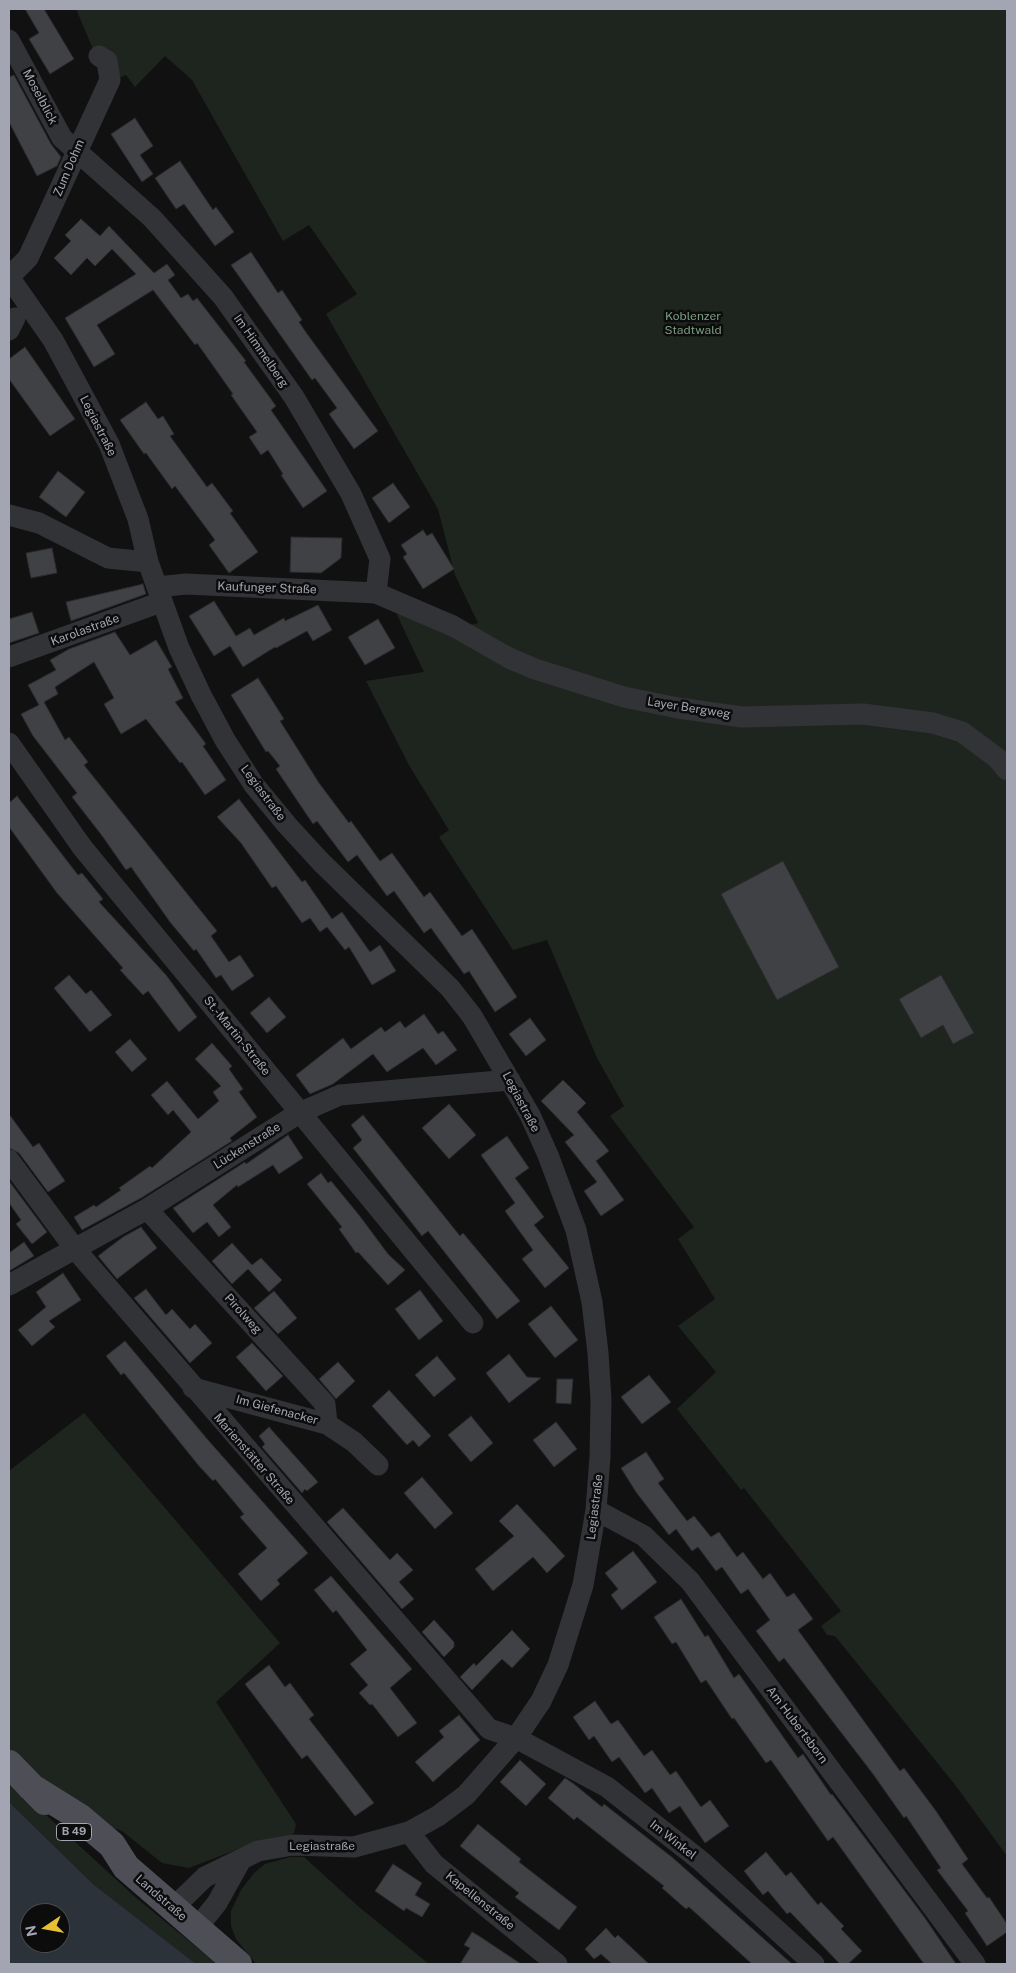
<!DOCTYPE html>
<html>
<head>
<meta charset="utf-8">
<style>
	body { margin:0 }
	#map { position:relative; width:1016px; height:1973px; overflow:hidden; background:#111112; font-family:"Public Sans",sans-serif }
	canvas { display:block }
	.frame { position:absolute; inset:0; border:10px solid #a3a6b2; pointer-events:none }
	.north { position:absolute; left:20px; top:1903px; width:50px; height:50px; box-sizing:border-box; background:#0c0c0d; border:1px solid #484a4f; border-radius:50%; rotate:258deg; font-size:14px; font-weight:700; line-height:20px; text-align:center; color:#a3a6b2 }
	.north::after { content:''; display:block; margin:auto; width:18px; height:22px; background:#e8be33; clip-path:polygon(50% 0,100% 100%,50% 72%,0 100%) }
</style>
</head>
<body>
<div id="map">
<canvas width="1016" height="1973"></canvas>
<div class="frame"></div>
<div class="north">N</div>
</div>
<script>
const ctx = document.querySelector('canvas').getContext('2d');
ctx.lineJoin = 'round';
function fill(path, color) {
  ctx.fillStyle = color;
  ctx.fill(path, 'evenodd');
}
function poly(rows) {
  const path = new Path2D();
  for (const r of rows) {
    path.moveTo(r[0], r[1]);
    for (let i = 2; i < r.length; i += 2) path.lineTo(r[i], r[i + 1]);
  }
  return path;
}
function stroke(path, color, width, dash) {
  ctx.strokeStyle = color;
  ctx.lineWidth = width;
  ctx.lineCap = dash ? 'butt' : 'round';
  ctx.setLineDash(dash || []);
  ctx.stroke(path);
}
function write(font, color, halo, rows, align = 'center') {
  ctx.font = font + ' "Public Sans",sans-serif';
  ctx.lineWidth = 5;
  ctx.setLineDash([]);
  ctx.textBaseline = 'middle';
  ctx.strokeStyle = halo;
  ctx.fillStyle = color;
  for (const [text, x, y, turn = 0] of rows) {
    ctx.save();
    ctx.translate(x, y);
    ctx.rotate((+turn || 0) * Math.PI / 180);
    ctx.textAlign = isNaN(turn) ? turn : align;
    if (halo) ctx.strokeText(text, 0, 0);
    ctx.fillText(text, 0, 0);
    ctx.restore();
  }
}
fill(poly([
	[76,9,1007,9,1007,1856,956,1786,835,1636,827,1635,821,1626,841,1611,744,1488,741,1490,677,1409,716,1372,678,1326,715,1299,678,1239,694,1227,610,1116,624,1106,597,1058,547,940,513,950,439,837,449,830,410,767,366,681,424,672,397,615,399,594,467,626,478,623,455,575,438,509,326,314,357,294,309,225,283,241,192,80,165,56,135,87,126,75,119,78,99,63],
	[84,1413,280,1643,216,1702,296,1824,294,1833,286,1837,256,1842,189,1868,162,1863,122,1831,103,1824,45,1780,9,1749,9,1471],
	[9,1781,134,1896,217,1964,196,1964,93,1884,9,1802],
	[290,1857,304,1857,359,1907,429,1964,256,1964,236,1939,231,1926,231,1911,241,1890,254,1873,265,1864]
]), '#1e251f');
fill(poly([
	[9,1802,93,1884,196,1964,9,1964],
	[30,1913,60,1913,60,1943,30,1943]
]), '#2b323a');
const building = poly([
	[25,9,44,9,74,59,50,74,29,39,39,33,25,9],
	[14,75,51,144,61,157,57,166,37,176,9,122,9,77,14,75],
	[135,118,153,146,140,155,153,174,142,182,111,134,135,118],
	[180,161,213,210,216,207,234,232,215,246,184,204,176,209,155,178,180,161],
	[81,219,100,236,109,226,154,273,167,264,175,275,168,280,181,298,188,294,193,301,197,298,246,361,244,362,276,406,271,410,327,491,303,508,281,475,283,474,268,450,261,455,249,437,257,432,231,395,233,394,197,343,195,345,153,290,97,325,115,354,94,367,65,318,136,274,112,249,95,266,87,258,71,275,54,258,71,241,65,235,81,219],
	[251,252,278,293,282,290,302,320,299,322,305,331,378,431,354,449,329,414,337,408,315,378,312,380,231,265,251,252],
	[25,347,75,419,50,436,9,379,9,359,25,347],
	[146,402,158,419,163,416,174,434,170,436,207,487,212,483,233,511,230,513,258,552,229,573,209,545,215,540,175,486,172,489,146,453,144,454,120,420,146,402],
	[58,471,85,492,66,517,39,497,58,471],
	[393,483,410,507,389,523,372,498,393,483],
	[423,530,427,536,432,533,454,569,423,589,403,557,407,554,401,545,423,530],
	[291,537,342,538,341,558,321,573,290,572,291,537],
	[52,548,57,573,31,578,26,553,52,548],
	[143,584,146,594,71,621,66,602,143,584],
	[214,601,236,636,250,628,254,635,284,618,285,621,318,605,332,630,313,641,307,631,276,648,275,647,243,667,230,646,214,656,189,616,214,601],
	[32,612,39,633,9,643,9,619,32,612],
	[378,619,395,648,365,665,348,637,378,619],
	[115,632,130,655,156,640,172,667,168,669,183,698,175,702,206,744,203,746,226,780,205,795,182,762,180,763,146,719,121,734,104,704,114,698,94,662,55,687,58,694,44,702,65,740,69,737,88,762,84,765,217,931,211,936,229,962,240,955,254,976,232,991,221,975,216,978,196,949,194,951,170,922,131,867,126,870,103,837,72,797,77,793,33,736,21,714,39,705,28,685,56,670,50,660,69,649,115,632],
	[258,678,284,719,280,721,319,783,349,823,351,821,380,861,392,853,424,897,430,892,462,936,472,929,517,997,495,1012,469,971,464,974,431,928,424,933,394,891,387,896,357,855,348,862,317,821,313,824,276,769,280,766,268,751,266,752,231,695,258,678],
	[17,796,78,875,82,873,103,899,99,902,166,975,197,1017,179,1032,148,991,143,995,120,970,123,968,57,893,9,827,9,803,17,796],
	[239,799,302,882,305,880,332,919,342,912,370,952,380,945,396,971,372,985,349,947,345,950,327,927,320,932,310,918,302,923,276,886,272,888,241,843,217,817,239,799],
	[783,861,839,967,777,1000,721,894,783,861],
	[69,975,86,994,91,990,112,1015,90,1032,54,988,69,975],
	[941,975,974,1033,953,1044,943,1025,921,1038,899,999,941,975],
	[269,997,286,1017,267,1033,250,1013,269,997],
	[424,1014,438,1034,443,1031,457,1050,436,1065,423,1048,387,1072,373,1054,333,1084,310,1094,296,1075,343,1038,351,1049,381,1027,385,1032,400,1021,405,1028,424,1014],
	[530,1018,546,1040,526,1056,509,1034,530,1018],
	[130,1039,147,1059,132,1072,115,1052,130,1039],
	[212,1043,232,1066,229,1069,243,1089,239,1092,257,1117,230,1138,232,1141,141,1198,82,1230,74,1217,94,1205,96,1207,121,1190,119,1188,150,1166,152,1168,191,1132,173,1110,168,1115,151,1095,167,1081,198,1119,219,1101,213,1092,221,1086,195,1059,212,1043],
	[563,1080,586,1103,577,1112,609,1151,596,1161,624,1200,601,1216,584,1191,597,1182,565,1142,574,1135,541,1101,563,1080],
	[449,1104,476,1135,449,1159,422,1128,449,1104],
	[9,1114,33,1147,39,1143,65,1181,48,1192,19,1153,9,1148,9,1114],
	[363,1115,460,1236,463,1233,520,1301,497,1319,428,1231,422,1236,353,1148,362,1140,351,1125,363,1115],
	[288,1135,303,1158,279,1174,273,1165,238,1187,237,1185,213,1205,231,1227,219,1237,207,1222,193,1233,173,1208,245,1162,246,1164,288,1135],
	[507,1136,529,1168,515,1178,544,1217,534,1225,569,1268,545,1288,522,1259,533,1250,505,1211,515,1203,481,1155,507,1136],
	[321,1173,328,1183,331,1181,359,1215,388,1254,405,1270,388,1285,358,1252,356,1253,339,1229,342,1227,307,1184,321,1173],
	[9,1181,47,1232,32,1244,16,1224,21,1220,9,1203,9,1181],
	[141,1227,157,1248,117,1279,98,1256,123,1237,141,1227],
	[24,1242,34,1256,9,1271,9,1253,24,1242],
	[232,1243,252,1265,261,1258,282,1280,269,1292,248,1269,232,1284,212,1261,232,1243],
	[63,1273,81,1300,49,1321,55,1327,32,1346,18,1330,46,1307,36,1292,63,1273],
	[146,1289,166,1315,172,1309,190,1329,195,1324,212,1343,190,1363,134,1298,146,1289],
	[420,1290,443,1321,419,1340,395,1309,420,1290],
	[274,1291,297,1318,278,1334,254,1308,274,1291],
	[551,1306,578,1340,555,1358,528,1324,551,1306],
	[125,1341,208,1440,308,1553,277,1580,280,1584,261,1601,238,1574,267,1548,240,1517,244,1514,215,1479,213,1481,199,1466,124,1373,121,1375,106,1356,125,1341],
	[252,1343,283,1376,266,1391,236,1357,252,1343],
	[509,1354,527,1377,541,1378,509,1403,486,1373,509,1354],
	[437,1356,456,1379,434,1397,415,1375,437,1356],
	[338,1362,355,1381,336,1399,319,1379,338,1362],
	[649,1375,671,1402,642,1424,621,1397,649,1375],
	[557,1379,573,1379,571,1404,556,1403,557,1379],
	[389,1390,431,1436,419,1447,413,1440,407,1445,372,1406,389,1390],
	[471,1416,493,1443,471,1462,448,1435,471,1416],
	[556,1422,577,1449,554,1467,533,1440,556,1422],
	[269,1427,318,1482,307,1491,305,1489,302,1493,262,1447,265,1444,259,1436,269,1427],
	[646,1452,664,1479,658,1483,687,1521,694,1516,711,1537,719,1532,737,1557,743,1552,763,1579,770,1573,787,1597,794,1593,813,1619,798,1630,900,1771,904,1768,936,1811,968,1859,962,1864,987,1898,989,1897,1007,1924,1007,1932,987,1946,965,1913,968,1911,937,1870,941,1868,906,1816,904,1818,873,1774,784,1658,779,1662,756,1631,770,1620,748,1589,741,1594,722,1567,716,1571,698,1547,692,1551,676,1529,669,1535,636,1492,621,1468,646,1452],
	[422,1477,453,1513,435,1529,404,1493,422,1477],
	[517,1504,565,1556,547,1573,533,1557,493,1591,475,1569,514,1536,499,1521,517,1504],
	[343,1508,390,1560,397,1553,413,1570,399,1582,414,1599,402,1609,327,1522,343,1508],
	[633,1551,657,1582,622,1610,611,1595,618,1589,605,1573,633,1551],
	[331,1576,412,1669,390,1688,417,1723,398,1737,372,1704,370,1705,359,1693,368,1685,350,1664,367,1650,336,1610,333,1613,314,1590,331,1576],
	[681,1599,705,1637,708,1635,734,1678,739,1674,798,1758,803,1754,831,1795,832,1794,925,1918,956,1964,924,1964,833,1837,828,1841,771,1760,766,1763,734,1718,732,1719,706,1680,701,1683,676,1642,672,1644,654,1617,681,1599],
	[434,1620,454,1642,454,1647,444,1657,422,1632,434,1620],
	[512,1630,530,1649,512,1668,502,1659,472,1690,460,1677,474,1663,476,1666,512,1630],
	[269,1665,285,1687,290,1683,314,1715,309,1719,374,1803,355,1816,307,1755,302,1759,245,1684,269,1665],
	[595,1701,611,1724,618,1720,644,1756,652,1750,670,1775,676,1771,701,1807,710,1800,729,1826,705,1843,680,1806,669,1813,652,1788,645,1793,619,1757,612,1762,594,1736,589,1740,573,1717,595,1701],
	[459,1715,480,1740,433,1782,415,1762,444,1737,439,1731,459,1715],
	[520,1760,546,1784,526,1806,500,1782,520,1760],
	[565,1778,574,1784,602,1807,604,1804,673,1858,792,1964,752,1964,689,1907,686,1909,662,1888,664,1886,577,1817,574,1820,548,1798,565,1778],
	[478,1824,521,1859,519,1862,577,1907,559,1930,515,1897,519,1893,460,1846,478,1824],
	[766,1852,786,1876,791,1872,818,1905,821,1902,844,1926,841,1929,862,1951,848,1964,840,1964,790,1912,787,1914,768,1891,763,1895,744,1871,766,1852],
	[393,1864,422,1883,415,1895,430,1904,422,1917,406,1908,404,1911,375,1891,393,1864],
	[606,1928,615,1938,618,1935,649,1964,612,1964,601,1954,594,1959,585,1949,606,1928],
	[472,1932,479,1936,521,1964,460,1964,470,1948,464,1945,472,1932]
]);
fill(building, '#404145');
stroke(building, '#2b2b2e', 1);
stroke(poly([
	[9,40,62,138,152,218,223,297,294,397,351,494,380,559,376,593],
	[9,277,53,340,109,444,138,519,148,562,179,648,201,695,225,740,254,785,287,825,321,862,450,988,472,1016,530,1115,548,1155,576,1230,592,1302,598,1353,601,1400,600,1457,596,1510,583,1585,558,1665,541,1701,516,1738,466,1795,438,1816,409,1832,354,1847,293,1845,258,1851,205,1877,173,1908],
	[9,277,28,258,110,80,107,61,99,56],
	[9,330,15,318],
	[9,515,39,523,108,558,148,562],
	[157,587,186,584,376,593,453,626,509,658,535,669,624,697,678,708,742,717,863,714,933,723,962,732,997,758,1007,770],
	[9,657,161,602],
	[9,743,82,847,473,1323],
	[9,1160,75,1249,489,1729,516,1738,607,1787,701,1861,814,1964],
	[147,1209,325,1404,327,1424],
	[9,1285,147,1209,299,1113,340,1095,510,1080],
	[193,1388,327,1424,354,1442,378,1465],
	[596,1510,644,1536,690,1581,975,1964],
	[409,1832,434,1864,557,1964],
	[197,1928,217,1903,241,1860]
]), '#323337', 21);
stroke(poly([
	[9,1764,45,1801],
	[31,1787,79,1817,112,1845,126,1867,238,1964]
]), '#4e4f56', 28);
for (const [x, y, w] of [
	[74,1832,35]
]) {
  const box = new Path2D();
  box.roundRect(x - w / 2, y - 8.5, w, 17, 4);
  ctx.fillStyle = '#0c0c0d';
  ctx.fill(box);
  stroke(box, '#a3a6b2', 1);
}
write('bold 11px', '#a3a6b2', null, [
	["B 49",74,1832]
]);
write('12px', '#a3a6b2', '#0c0c0d', [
	["Moselblick",40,97,62],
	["Zum Dohm",69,168,-67],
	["Im Himmelberg",261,351,55],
	["Legiastraße",98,426,63],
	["Kaufunger Straße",267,588,2],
	["Karolastraße",85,630,-20],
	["Layer Bergweg",689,708,9],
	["Legiastraße",263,793,53],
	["St.-Martin-Straße",237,1036,51],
	["Legiastraße",521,1102,62],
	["Lückenstraße",247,1146,-32],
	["Pirolweg",243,1314,48],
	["Im Giefenacker",277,1410,15],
	["Marienstätter Straße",254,1459,49],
	["Legiastraße",595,1507,-83],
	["Am Hubertsborn",797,1725,53],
	["Im Winkel",673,1840,38],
	["Legiastraße",322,1846],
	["Landstraße",161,1898,41],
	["Kapellenstraße",480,1901,39]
]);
write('12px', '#7b9d80', '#0c0c0d', [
	["Koblenzer",693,316],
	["Stadtwald",693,330]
]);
</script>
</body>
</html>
